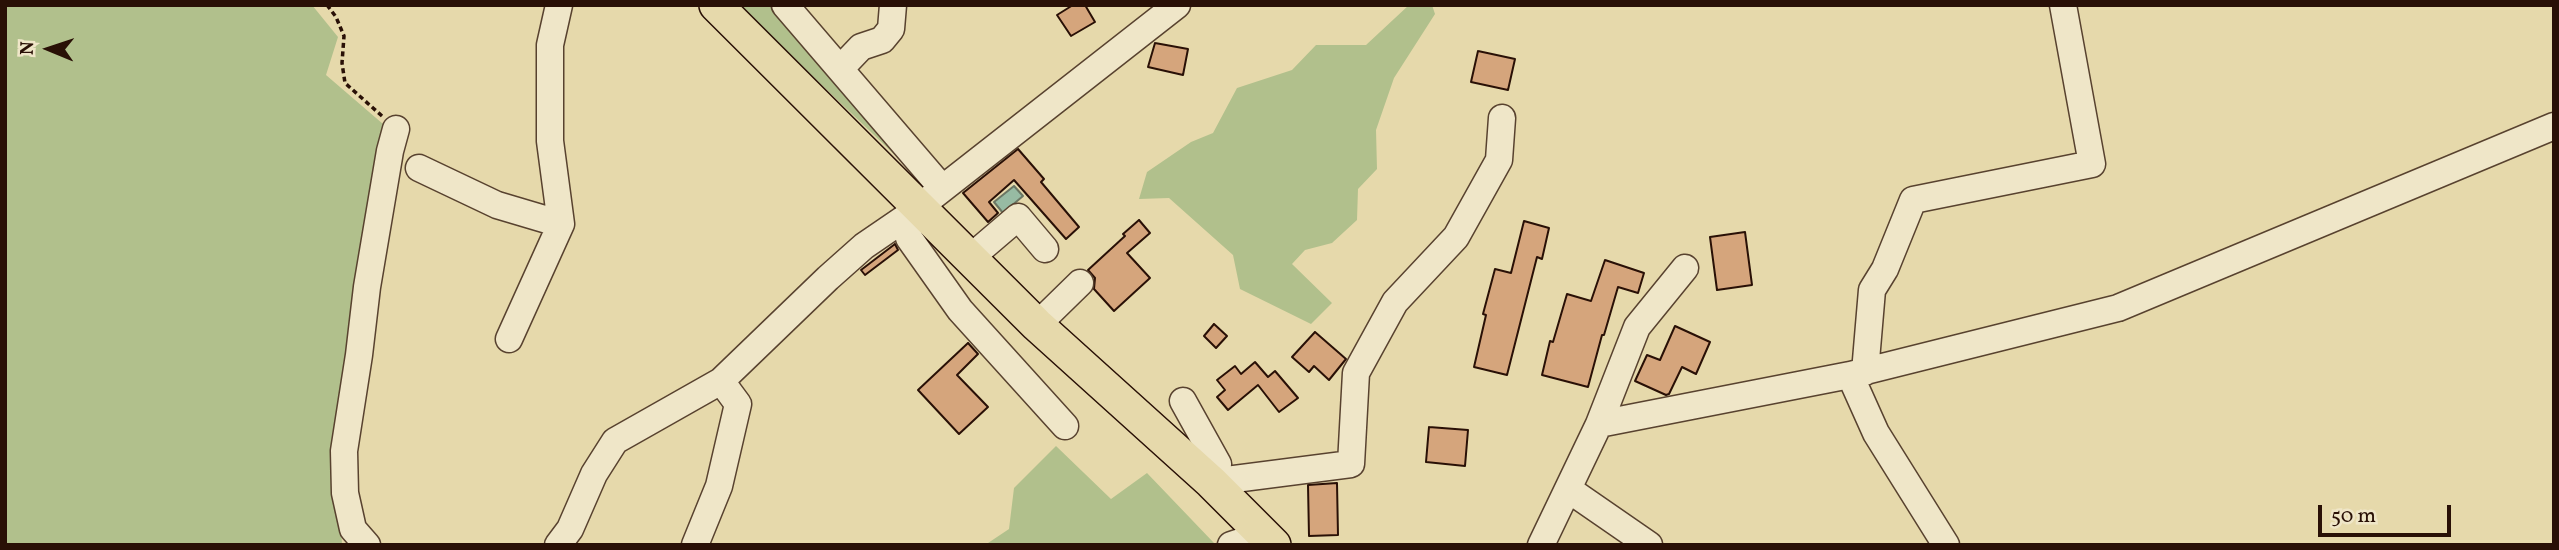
<!DOCTYPE html>
<html>
<head>
<meta charset="utf-8">
<style>
	body { margin:0 }
	#map { position:relative; width:2559px; height:550px; overflow:hidden; background:#e6d9ab; font-family:Vollkorn,serif }
	canvas { display:block }
	.frame { position:absolute; inset:0; border:7px solid #291006; pointer-events:none }
	.north { position:absolute; left:14px; top:14px; width:70px; height:70px; -webkit-text-stroke:5px #efe6c8; paint-order:stroke; rotate:272deg; font-size:19px; font-weight:700; line-height:28px; text-align:center; color:#291006 }
	.north::after { content:''; display:block; margin:auto; width:24px; height:32px; background:#291006; clip-path:polygon(50% 0,100% 100%,50% 72%,0 100%) }
	.scale { position:absolute; left:2318px; top:505px; width:133px; height:32px; box-sizing:border-box; border:4px solid #291006; border-top:0; padding-left:9px; font-size:21px; line-height:24px; white-space:nowrap; color:#291006; -webkit-text-stroke:5px #efe6c8; paint-order:stroke }
</style>
</head>
<body>
<div id="map">
<canvas width="2559" height="550"></canvas>
<div class="frame"></div>
<div class="north">N</div>
<div class="scale">50 m</div>
</div>
<script>
const ctx = document.querySelector('canvas').getContext('2d');
ctx.lineJoin = 'round';
function fill(path, color) {
  ctx.fillStyle = color;
  ctx.fill(path, 'evenodd');
}
function poly(rows) {
  const path = new Path2D();
  for (const r of rows) {
    path.moveTo(r[0], r[1]);
    for (let i = 2; i < r.length; i += 2) path.lineTo(r[i], r[i + 1]);
  }
  return path;
}
function stroke(path, color, width, dash) {
  ctx.strokeStyle = color;
  ctx.lineWidth = width;
  ctx.lineCap = dash ? 'butt' : 'round';
  ctx.setLineDash(dash || []);
  ctx.stroke(path);
}
fill(poly([
	[5,5,312,5,338,37,326,75,390,130,337,454,342,545,5,545],
	[738,5,774,5,924,185,896,156],
	[1409,5,1432,5,1435,14,1394,78,1376,130,1377,169,1358,189,1357,220,1332,243,1305,250,1292,264,1332,303,1311,324,1240,289,1233,255,1169,198,1139,199,1147,172,1191,142,1213,133,1237,88,1292,70,1316,45,1366,45],
	[1056,446,1111,499,1147,473,1214,543,1207,545,985,545,1009,529,1014,488]
]), '#b1c08c');
const water = poly([
	[1014,186,1023,196,1003,213,994,202,1014,186]
]);
fill(water, '#97bba3');
stroke(water, '#6b7764', 2);
const building = poly([
	[1073,5,1085,5,1095,22,1071,36,1057,15,1073,5],
	[1155,43,1188,49,1183,75,1148,67,1155,43],
	[1478,51,1515,59,1508,90,1471,82,1478,51],
	[1018,149,1044,179,1041,182,1079,227,1066,239,1014,180,989,202,998,213,988,222,963,193,1018,149],
	[1139,220,1150,233,1127,253,1150,278,1114,311,1094,289,1095,278,1088,270,1125,236,1123,234,1139,220],
	[1524,221,1549,228,1542,259,1537,257,1507,375,1474,367,1486,315,1483,314,1495,269,1511,273,1524,221],
	[1745,232,1752,285,1717,290,1710,237,1745,232],
	[895,244,898,250,865,275,861,270,895,244],
	[1605,260,1644,273,1638,293,1618,287,1604,335,1602,335,1588,387,1542,375,1550,341,1553,342,1567,294,1591,301,1605,260],
	[1214,324,1227,336,1216,348,1204,336,1214,324],
	[1675,326,1710,342,1696,374,1682,367,1669,394,1666,395,1635,381,1647,355,1660,360,1675,326],
	[1315,332,1346,359,1329,380,1314,366,1309,372,1292,357,1315,332],
	[968,343,978,354,957,375,988,407,959,434,918,390,968,343],
	[1255,362,1268,377,1275,371,1298,398,1279,412,1258,385,1228,410,1217,397,1225,390,1217,380,1235,366,1241,374,1255,362],
	[1429,427,1468,430,1465,466,1426,462,1429,427],
	[1337,483,1338,535,1309,536,1308,485,1337,483]
]);
fill(building, '#d5a57c');
stroke(building, '#291006', 2);
const minor = poly([
	[785,5,942,188],
	[841,68,861,47,882,40,891,29,893,5],
	[419,168,497,205,561,224],
	[970,258,1018,217,1045,249],
	[1037,325,1080,283],
	[509,339,561,224,550,141,550,45,559,5],
	[1865,372,1872,290,1885,269,1913,200,2092,164,2063,5],
	[1850,375,1876,433,1946,545],
	[1183,401,1218,464,1211,482,1351,464,1356,373,1395,302,1456,237,1499,160,1502,118],
	[1599,424,1637,327,1685,268],
	[1065,426,960,310,909,238,905,218,1177,5],
	[1568,489,1649,545],
	[367,545,353,529,345,493,344,451,359,355,367,287,390,151,396,129],
	[558,545,570,529,594,474,615,441,721,381,828,278,864,246,905,218],
	[695,545,719,486,738,404,721,381],
	[1231,545,1264,534],
	[1541,545,1599,424,1850,375,2118,308,2554,126]
]);
const major = poly([
	[716,5,1037,325,1211,482,1274,545]
]);
stroke(minor, '#58422f', 29);
stroke(major, '#291006', 36);
stroke(poly([
	[327,5,336,17,344,36,342,63,345,83,382,116]
]), '#291006', 3.5, [5, 3.5]);
stroke(minor, '#efe6c8', 26);
stroke(major, '#e6d9ab', 33);
</script>
</body>
</html>
